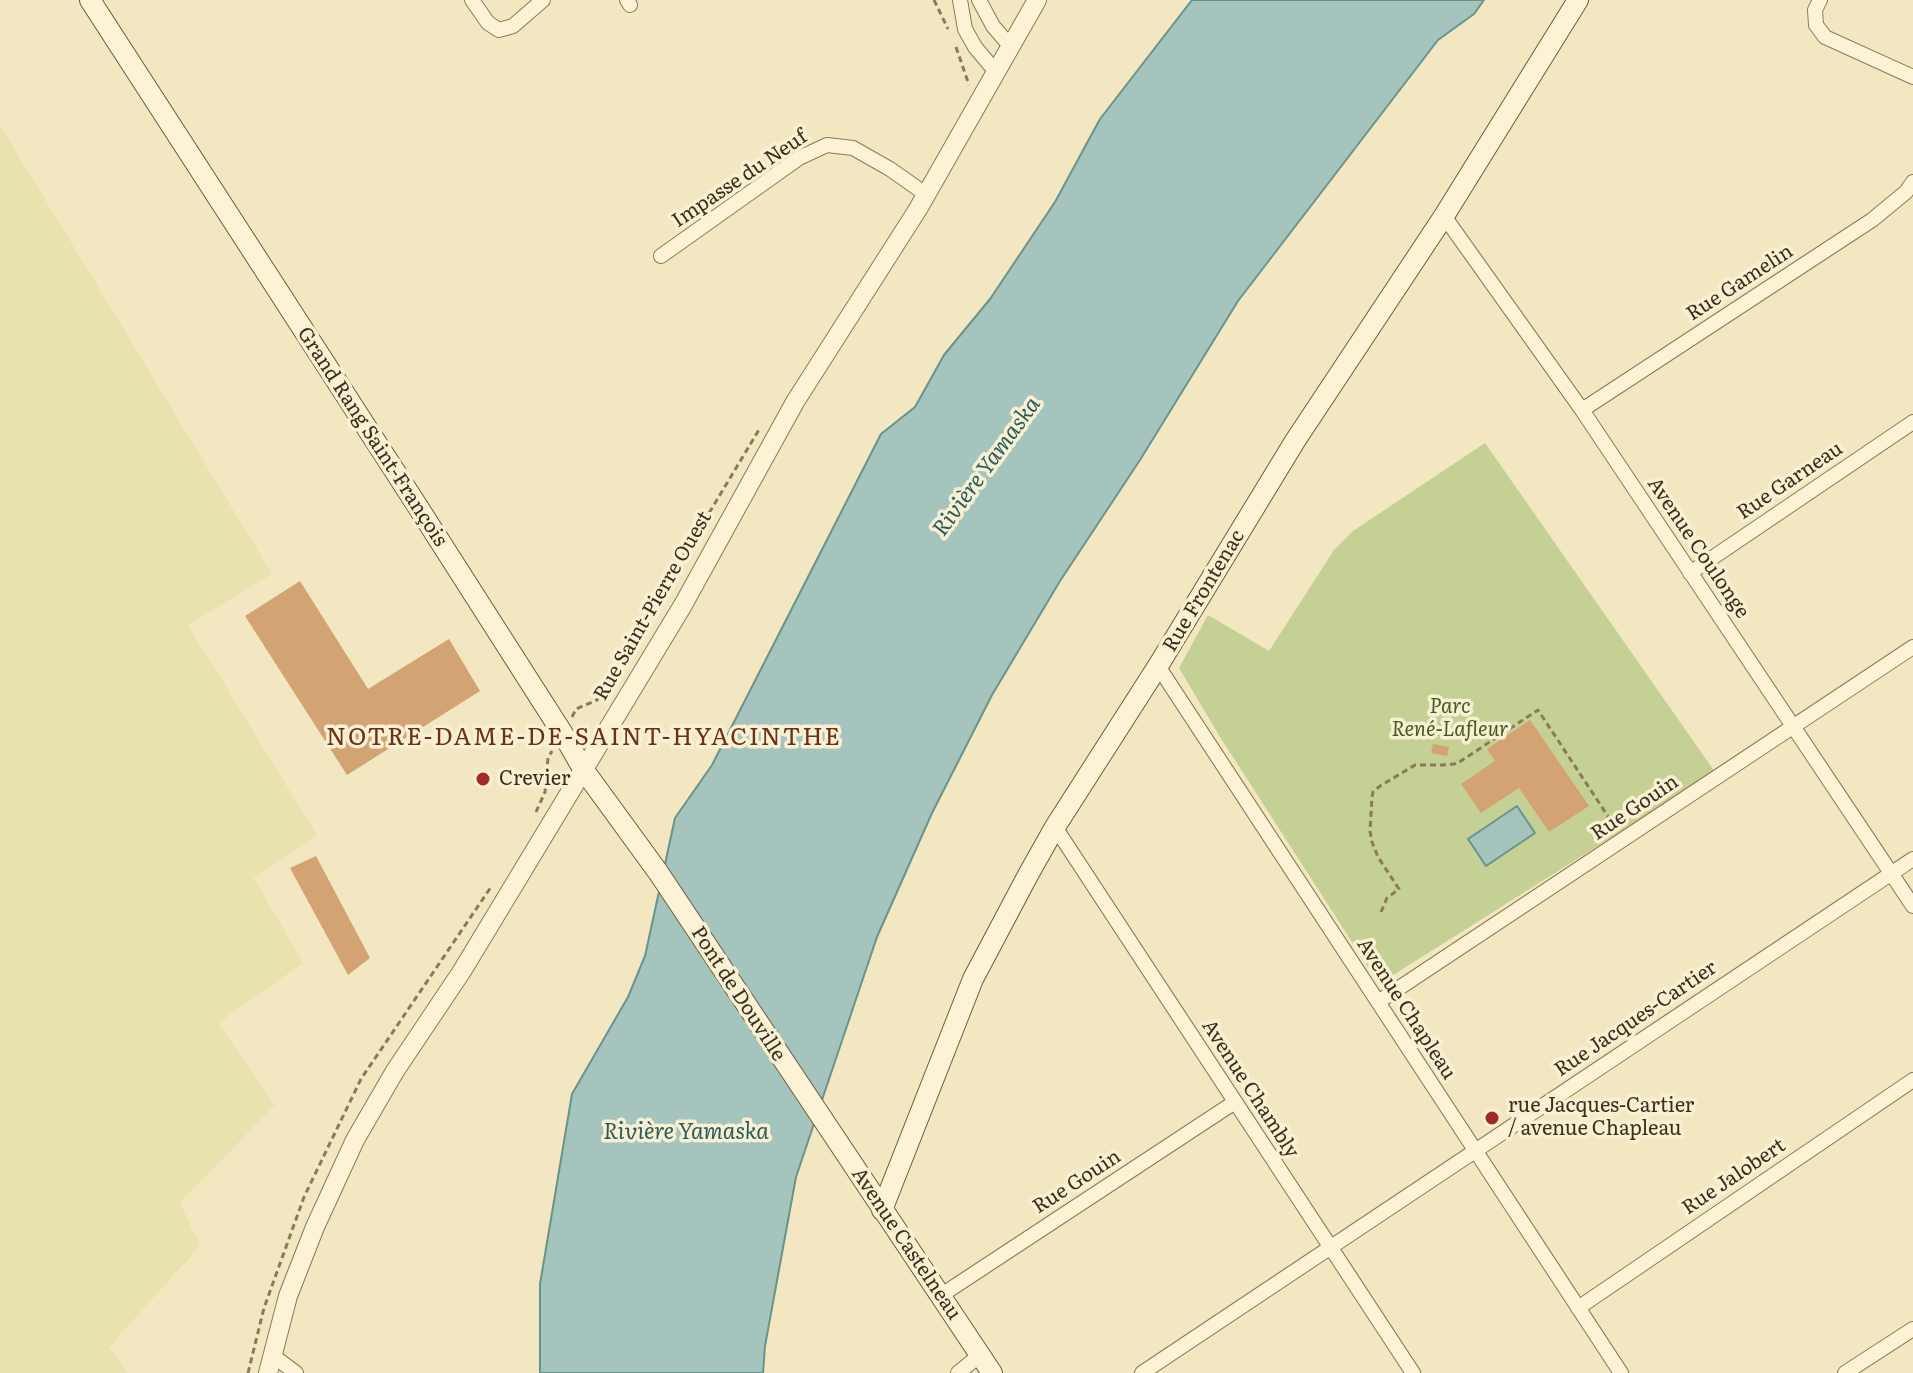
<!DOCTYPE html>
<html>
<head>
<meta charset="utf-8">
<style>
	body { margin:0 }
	canvas { display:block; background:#f2e7c1 }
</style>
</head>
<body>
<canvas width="1913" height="1373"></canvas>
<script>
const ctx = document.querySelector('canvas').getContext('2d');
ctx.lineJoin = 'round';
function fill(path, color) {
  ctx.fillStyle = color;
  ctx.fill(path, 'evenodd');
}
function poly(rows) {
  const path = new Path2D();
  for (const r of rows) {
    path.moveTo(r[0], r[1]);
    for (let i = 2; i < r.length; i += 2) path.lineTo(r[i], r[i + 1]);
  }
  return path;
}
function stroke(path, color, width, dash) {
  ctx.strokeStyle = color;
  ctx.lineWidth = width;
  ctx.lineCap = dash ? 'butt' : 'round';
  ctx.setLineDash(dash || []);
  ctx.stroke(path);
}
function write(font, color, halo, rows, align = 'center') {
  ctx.font = font + ' Literata,serif';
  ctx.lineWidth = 7;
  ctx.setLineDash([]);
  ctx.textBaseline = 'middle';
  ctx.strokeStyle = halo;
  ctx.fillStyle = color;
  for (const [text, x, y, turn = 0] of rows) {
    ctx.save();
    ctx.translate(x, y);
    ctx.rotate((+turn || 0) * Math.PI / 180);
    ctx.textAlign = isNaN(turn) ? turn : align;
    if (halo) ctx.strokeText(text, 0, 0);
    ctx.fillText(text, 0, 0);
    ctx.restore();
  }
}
fill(poly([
	[0,125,272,574,188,625,317,835,254,878,303,963,218,1023,275,1105,180,1203,200,1246,109,1347,128,1373,0,1373]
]), '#e8e3ae');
fill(poly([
	[1485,443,1715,772,1379,984,1220,737,1179,668,1208,615,1269,651,1334,550,1353,531]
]), '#c5d194');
const water = poly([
	[1192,0,1484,0,1474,14,1438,40,1238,301,1140,460,1060,581,992,695,932,813,877,937,796,1177,765,1346,763,1373,540,1373,540,1284,572,1094,628,997,645,956,675,818,712,765,881,434,915,407,944,355,990,299,1055,202,1100,119,1192,0],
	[1517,806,1535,833,1486,866,1468,839,1517,806]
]);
fill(water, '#a4c4bd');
stroke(water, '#6a938c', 2);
fill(poly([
	[300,581,368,689,449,639,480,691,347,775,245,616],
	[1530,720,1589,806,1549,832,1519,788,1481,813,1461,784,1495,761,1487,749],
	[1433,744,1449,747,1447,756,1431,753],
	[316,856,370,958,348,975,290,868]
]), '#d3a374');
const minor = poly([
	[472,0,488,23,499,30,513,26,543,0],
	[627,0,630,5],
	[960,0,965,29,975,47,996,72],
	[979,0,993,26,1011,47],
	[1820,0,1815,10,1816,25,1825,37,1913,77],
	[1444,216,1582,410,1913,906],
	[661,256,799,158,827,145,853,148,890,169,927,195],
	[1582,410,1872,220,1906,192,1913,182],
	[1690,573,1913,422],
	[1158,666,1621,1373],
	[1055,827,1413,1373],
	[1378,1002,1913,647],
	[940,1296,1235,1102],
	[1578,1308,1913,1080],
	[272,1355,296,1373],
	[958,1373,980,1355],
	[1142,1373,1913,859],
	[1845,1373,1913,1329]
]);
const tertiary = poly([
	[268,1373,288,1296,315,1227,355,1140,395,1071,462,971,683,605,795,402,918,209,1037,0]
]);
const secondary = poly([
	[90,0,418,507,563,734,583,769,658,872,992,1373],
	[882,1210,973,979,1028,875,1055,827,1158,666,1295,441,1444,216,1578,0]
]);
stroke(minor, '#8d7857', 16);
stroke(tertiary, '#8d7857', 20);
stroke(secondary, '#6f593a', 22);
stroke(poly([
	[934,0,948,29],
	[956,47,969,85],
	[572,717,576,709,597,700,760,428],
	[536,812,545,792,548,758,552,751],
	[1381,912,1387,898,1399,889,1378,857,1372,842,1370,831,1372,797,1373,792,1380,786,1415,765,1443,765,1454,764,1461,761,1538,710,1615,827],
	[248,1373,264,1308,304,1197,361,1079,491,887]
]), '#8d7857', 3, [6, 4]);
stroke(minor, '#fcf3d6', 14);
stroke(tertiary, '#fcf3d6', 18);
stroke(secondary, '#fcf3d6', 20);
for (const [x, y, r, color] of [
	[483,779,8,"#a12a22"],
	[1492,1118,8,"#a12a22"]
]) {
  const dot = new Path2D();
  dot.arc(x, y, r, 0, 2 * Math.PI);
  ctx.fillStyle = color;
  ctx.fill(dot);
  stroke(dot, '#f8f0d2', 3);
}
write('20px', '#3c2e1d', '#f8f0d2', [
	["Impasse du Neuf",740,179,-34],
	["Rue Gamelin",1740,283,-33],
	["Grand Rang Saint-François",372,437,57],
	["Rue Garneau",1790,481,-34],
	["Avenue Coulonge",1698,548,56],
	["Rue Frontenac",1204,591,-59],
	["Rue Saint-Pierre Ouest",653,606,-60],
	["Rue Gouin",1635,808,-34],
	["Pont de Douville",738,994,57],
	["Avenue Chapleau",1406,1009,57],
	["Rue Jacques-Cartier",1636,1019,-34],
	["Avenue Chambly",1250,1089,57],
	["Rue Jalobert",1734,1177,-34],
	["Rue Gouin",1077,1182,-33],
	["Avenue Castelneau",906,1244,56]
]);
write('italic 20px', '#475a21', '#f8f0d2', [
	["Parc",1450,707],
	["René-Lafleur",1450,730]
]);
write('20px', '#3c2e1d', '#f8f0d2', [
	["Crevier",499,779],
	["rue Jacques-Cartier",1508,1106],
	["/ avenue Chapleau",1508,1129]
], 'left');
write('italic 22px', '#2b5c5d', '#f8f0d2', [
	["Rivière Yamaska",987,467,-54],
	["Rivière Yamaska",686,1133]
]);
ctx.letterSpacing = '2px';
write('24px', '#6c3018', '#f8f0d2', [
	["NOTRE-DAME-DE-SAINT-HYACINTHE",584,738]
]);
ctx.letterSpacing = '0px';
</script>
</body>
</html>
